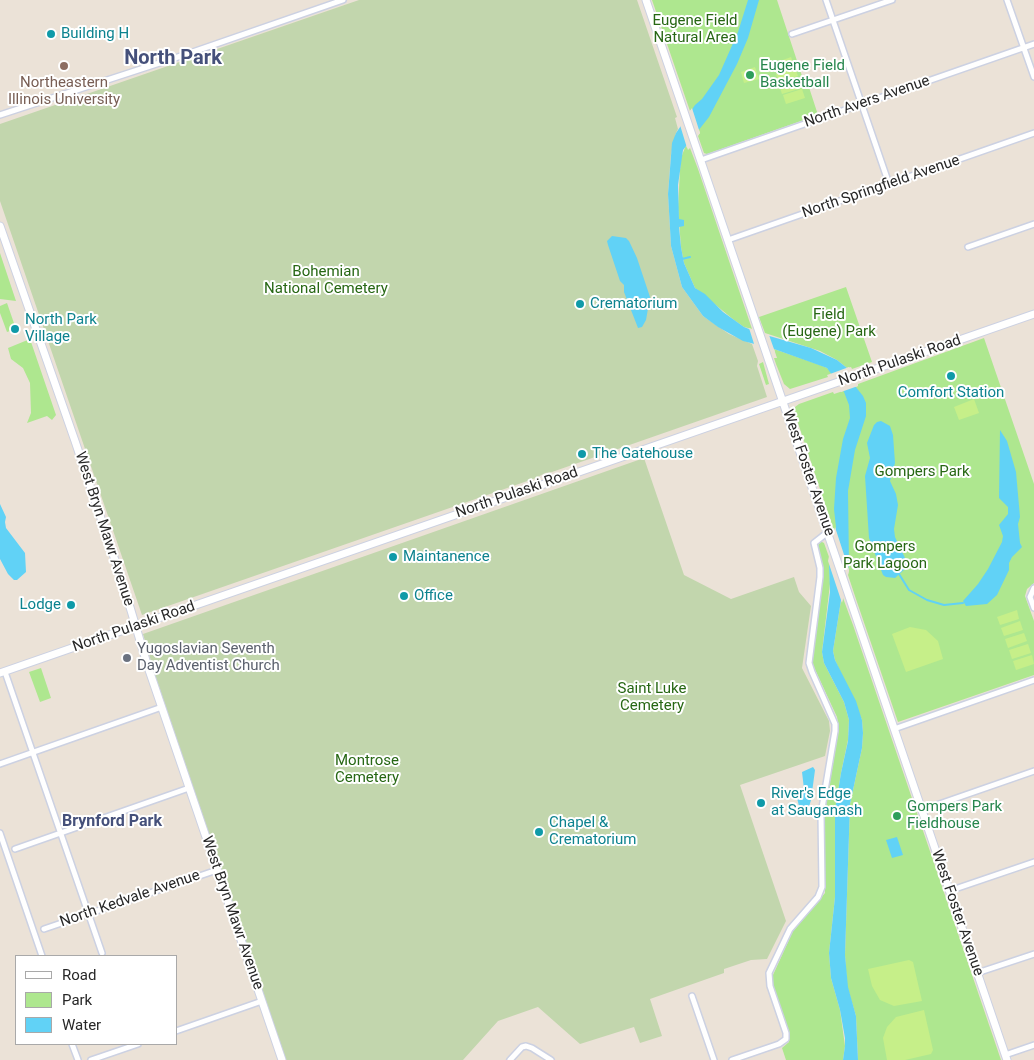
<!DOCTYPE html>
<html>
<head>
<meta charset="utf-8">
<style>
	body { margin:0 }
	#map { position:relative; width:1034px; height:1060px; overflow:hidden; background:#ebe2d7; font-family:Roboto,sans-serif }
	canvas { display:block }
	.legend { position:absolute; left:15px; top:955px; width:162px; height:90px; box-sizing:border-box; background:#fff; border:1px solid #a9a9a9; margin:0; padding:6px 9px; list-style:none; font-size:15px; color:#272727 }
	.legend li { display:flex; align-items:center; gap:10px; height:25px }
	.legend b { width:25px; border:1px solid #a9a9a9 }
</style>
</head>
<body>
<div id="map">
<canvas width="1034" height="1060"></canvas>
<ul class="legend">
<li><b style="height:6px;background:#fff"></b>Road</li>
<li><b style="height:14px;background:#aee78f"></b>Park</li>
<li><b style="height:14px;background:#61d2f6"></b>Water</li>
</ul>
</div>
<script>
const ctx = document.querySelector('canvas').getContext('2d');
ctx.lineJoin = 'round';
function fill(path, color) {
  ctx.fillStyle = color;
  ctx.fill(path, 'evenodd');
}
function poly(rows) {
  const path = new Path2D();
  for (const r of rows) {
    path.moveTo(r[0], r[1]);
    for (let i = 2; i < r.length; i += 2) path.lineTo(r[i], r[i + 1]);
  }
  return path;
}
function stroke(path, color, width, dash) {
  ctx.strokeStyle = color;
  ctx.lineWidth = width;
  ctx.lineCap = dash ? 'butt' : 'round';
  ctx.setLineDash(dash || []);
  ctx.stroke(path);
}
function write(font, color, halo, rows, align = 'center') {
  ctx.font = font + ' Roboto,sans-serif';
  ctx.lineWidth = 4;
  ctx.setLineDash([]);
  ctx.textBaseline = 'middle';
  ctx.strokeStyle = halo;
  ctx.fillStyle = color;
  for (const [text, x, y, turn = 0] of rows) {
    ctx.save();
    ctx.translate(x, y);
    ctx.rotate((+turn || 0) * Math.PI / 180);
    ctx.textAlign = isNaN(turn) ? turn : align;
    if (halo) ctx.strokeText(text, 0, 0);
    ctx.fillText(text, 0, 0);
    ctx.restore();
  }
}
fill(poly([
	[652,0,777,0,802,76,805,75,818,115,707,154,704,153,698,136,700,133,692,109,690,111],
	[686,145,688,150,690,148,698,169,752,329,744,327,734,320,695,288,684,263,681,247,678,208,680,170,681,158],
	[0,253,16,301,0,299],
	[846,287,872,362,852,369,851,367,847,368,837,360,820,351,765,333,759,317],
	[7,303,16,329,7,332,0,313,0,306],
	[984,338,1034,484,1034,583,1027,589,1025,596,1034,621,1034,675,898,722,857,602,848,575,849,570,835,528,834,531,794,411,795,407,799,404,833,392,834,394,858,386,858,384],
	[30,339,56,415,52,420,47,416,27,423,31,413,30,383,23,368,11,359,8,348],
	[774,349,820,365,827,368,833,373,827,375,828,377,790,389,784,384,776,364,774,358,777,358],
	[763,362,769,384,766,385,759,364],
	[820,541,824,543,829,557,830,584,822,652,824,663,844,702,849,720,848,740,841,773,835,810,835,897,829,953,831,978,840,1010,845,1046,843,1060,786,1060,782,1048,789,1042,789,1037,773,986,773,975,793,931,825,893,824,817,839,728,837,717,813,665,813,655,824,571,818,546],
	[843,598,853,625,1001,1060,858,1060,856,1016,847,986,845,955,850,804,862,748,863,733,862,720,835,660,833,651,841,600,842,602],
	[41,668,51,698,40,702,29,672]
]), '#aee78f');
fill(poly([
	[359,0,637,0,677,117,675,118,678,129,676,133,671,154,668,194,671,246,682,287,703,316,729,334,752,344,758,361,757,366,767,397,552,472,545,473,536,478,142,615,0,201,0,124],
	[644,458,684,575,731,599,794,577,799,592,811,606,802,668,829,721,830,731,825,756,740,785,786,921,767,959,751,960,724,969,724,973,650,999,662,1036,640,1043,634,1027,580,1044,538,1007,498,1021,463,1060,286,1060,156,678,143,634]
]), '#c2d6ad');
fill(poly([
	[791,57,794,66,775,72,772,64],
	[755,67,759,79,744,83,741,72],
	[795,67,798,76,779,83,776,74],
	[798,79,802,88,782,94,779,85],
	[802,89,805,98,786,104,783,95],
	[974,399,979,413,959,420,954,407],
	[1017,610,1019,619,1000,625,997,617],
	[1020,621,1023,630,1004,636,1001,628],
	[910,627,926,630,938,641,943,659,906,672,892,634],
	[1024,633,1027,641,1008,648,1005,639],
	[1028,644,1031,653,1012,659,1009,650],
	[1032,655,1034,664,1016,670,1013,661],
	[909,960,913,962,922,1001,894,1006,880,1000,872,986,868,969],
	[924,1010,933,1050,931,1054,905,1060,887,1060,883,1038,887,1027,896,1017]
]), '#c6ef89');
fill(poly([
	[748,0,759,0,748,38,737,64,709,117,683,150,678,185,679,219,684,220,684,226,679,227,681,247,684,263,695,288,705,294,723,312,744,327,759,333,811,348,837,360,847,368,851,381,863,396,866,403,866,416,855,450,848,491,849,565,841,600,833,651,835,660,856,701,862,720,863,733,862,748,850,804,845,955,848,987,856,1016,858,1060,843,1060,845,1046,845,1038,840,1010,831,978,829,953,835,897,835,810,841,773,848,741,849,720,844,702,824,663,822,652,830,592,829,564,836,527,834,509,836,478,843,439,850,418,849,405,844,392,827,368,774,349,743,341,718,327,703,316,682,287,671,246,668,194,672,143,676,133,695,105,702,99,719,75,738,32],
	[612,236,626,238,629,241,637,258,650,297,646,320,642,327,638,328,624,292,624,285,620,281,608,245,607,241],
	[881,421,890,426,893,435,895,463,890,481,896,494,898,505,894,529,895,537,905,558,906,564,905,569,895,578,886,577,883,575,869,538,865,476,870,458,867,443,874,425,877,422],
	[1000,430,1007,441,1016,472,1020,517,1018,524,1020,543,1022,547,1012,557,1009,563,1009,570,997,595,987,604,966,606,963,601,978,584,988,569,1002,542,1003,536,999,525,1008,514,1008,507,999,498],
	[0,504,6,517,5,522,6,528,25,553,26,572,17,580,14,580,8,574,0,559],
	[813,767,815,770,811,800,809,807,804,809,799,806,797,798,804,789,802,772],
	[897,837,903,855,892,858,886,840]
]), '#61d2f6');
fill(poly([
	[692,108,700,133,687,148,680,125],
	[749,328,769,335,775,352,755,347],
	[849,367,854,380,858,386,841,392,830,374],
	[835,527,849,570,842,603,828,561]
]), '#ebe2d7');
stroke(poly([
	[682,259,690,257],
	[899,574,909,590,927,600,944,605,963,603]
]), '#61d2f6', 2);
const street = poly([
	[826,0,889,184],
	[1007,0,1034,77],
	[792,34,892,0],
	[0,115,187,54,343,0],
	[701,160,1034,44],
	[728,240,1034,133],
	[968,247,1034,224],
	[1034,588,1030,597,1034,608],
	[5,672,102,953],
	[894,729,1034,680],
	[0,764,162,707],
	[922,810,1034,771],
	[0,833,42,956],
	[15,849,189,788],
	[949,891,1034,862],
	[44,929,217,870],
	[977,973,1034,954],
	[692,996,714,1060],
	[176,1031,262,1001],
	[72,1044,78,1060],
	[1005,1055,1034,1045],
	[91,1060,138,1044],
	[510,1060,522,1047,526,1046,532,1048,551,1060],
	[732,1060,779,1044,786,1039,786,1033,770,986,769,973,790,929,818,897,822,887,821,814,835,731,835,724,812,672,809,663,820,577,820,568,814,543,828,532]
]);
const secondary = poly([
	[646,0,1007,1060],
	[0,226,75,441,123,584,148,667,282,1060],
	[0,673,1034,314]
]);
stroke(street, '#ccd1e2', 8);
stroke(secondary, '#ccd1e2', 9);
stroke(street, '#fff', 5);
stroke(secondary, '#fff', 7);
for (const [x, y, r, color] of [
	[51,34,5,"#0f9aa8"],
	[64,66,5,"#8d6e63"],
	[750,75,5,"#2e9e5b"],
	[580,304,5,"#0f9aa8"],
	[15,329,5,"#0f9aa8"],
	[951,376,5,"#0f9aa8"],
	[582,454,5,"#0f9aa8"],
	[393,557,5,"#0f9aa8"],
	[404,596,5,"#0f9aa8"],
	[71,605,5,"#0f9aa8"],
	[127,658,5,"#6b7280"],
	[761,803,5,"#0f9aa8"],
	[897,816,5,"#2e9e5b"],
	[539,832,5,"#0f9aa8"]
]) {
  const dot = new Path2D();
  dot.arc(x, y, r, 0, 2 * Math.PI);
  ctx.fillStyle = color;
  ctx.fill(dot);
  stroke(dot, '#fff', 2);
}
write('15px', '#276714', '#fff', [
	["Eugene Field",695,21],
	["Natural Area",695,38],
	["Bohemian",326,272],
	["National Cemetery",326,289],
	["Field",829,315],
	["(Eugene) Park",829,332],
	["Gompers Park",922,472],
	["Gompers",885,547],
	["Park Lagoon",885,564],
	["Saint Luke",652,689],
	["Cemetery",652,706],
	["Montrose",367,761],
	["Cemetery",367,778]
]);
write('15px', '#0d838f', '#fff', [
	["Building H",61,34],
	["Crematorium",590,304],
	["North Park",25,320],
	["Village",25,337],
	["Comfort Station",951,393,"center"],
	["The Gatehouse",592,454],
	["Maintanence",403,557],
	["Office",414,596],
	["Lodge",61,605,"right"],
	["River's Edge",771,794],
	["at Sauganash",771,811],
	["Chapel &",549,823],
	["Crematorium",549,840]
], 'left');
write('15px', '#27864d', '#fff', [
	["Eugene Field",760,66],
	["Basketball",760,83],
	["Gompers Park",907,807],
	["Fieldhouse",907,824]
], 'left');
write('15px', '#785e54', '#fff', [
	["Northeastern",64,83],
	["Illinois University",64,100]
]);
write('15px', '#272727', '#fff', [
	["North Avers Avenue",867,102,-19],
	["North Springfield Avenue",881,187,-19],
	["North Pulaski Road",900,361,-19],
	["West Foster Avenue",808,473,71],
	["North Pulaski Road",517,493,-19],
	["West Bryn Mawr Avenue",104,529,72],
	["North Pulaski Road",134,627,-19],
	["North Kedvale Avenue",130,899,-19],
	["West Bryn Mawr Avenue",232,913,71],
	["West Foster Avenue",957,913,71]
]);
write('15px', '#5b616d', '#fff', [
	["Yugoslavian Seventh",137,649],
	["Day Adventist Church",137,666]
], 'left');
write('bold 16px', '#45507a', '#fff', [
	["Brynford Park",112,822]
]);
write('bold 20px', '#45507a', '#fff', [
	["North Park",173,59]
]);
</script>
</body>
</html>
